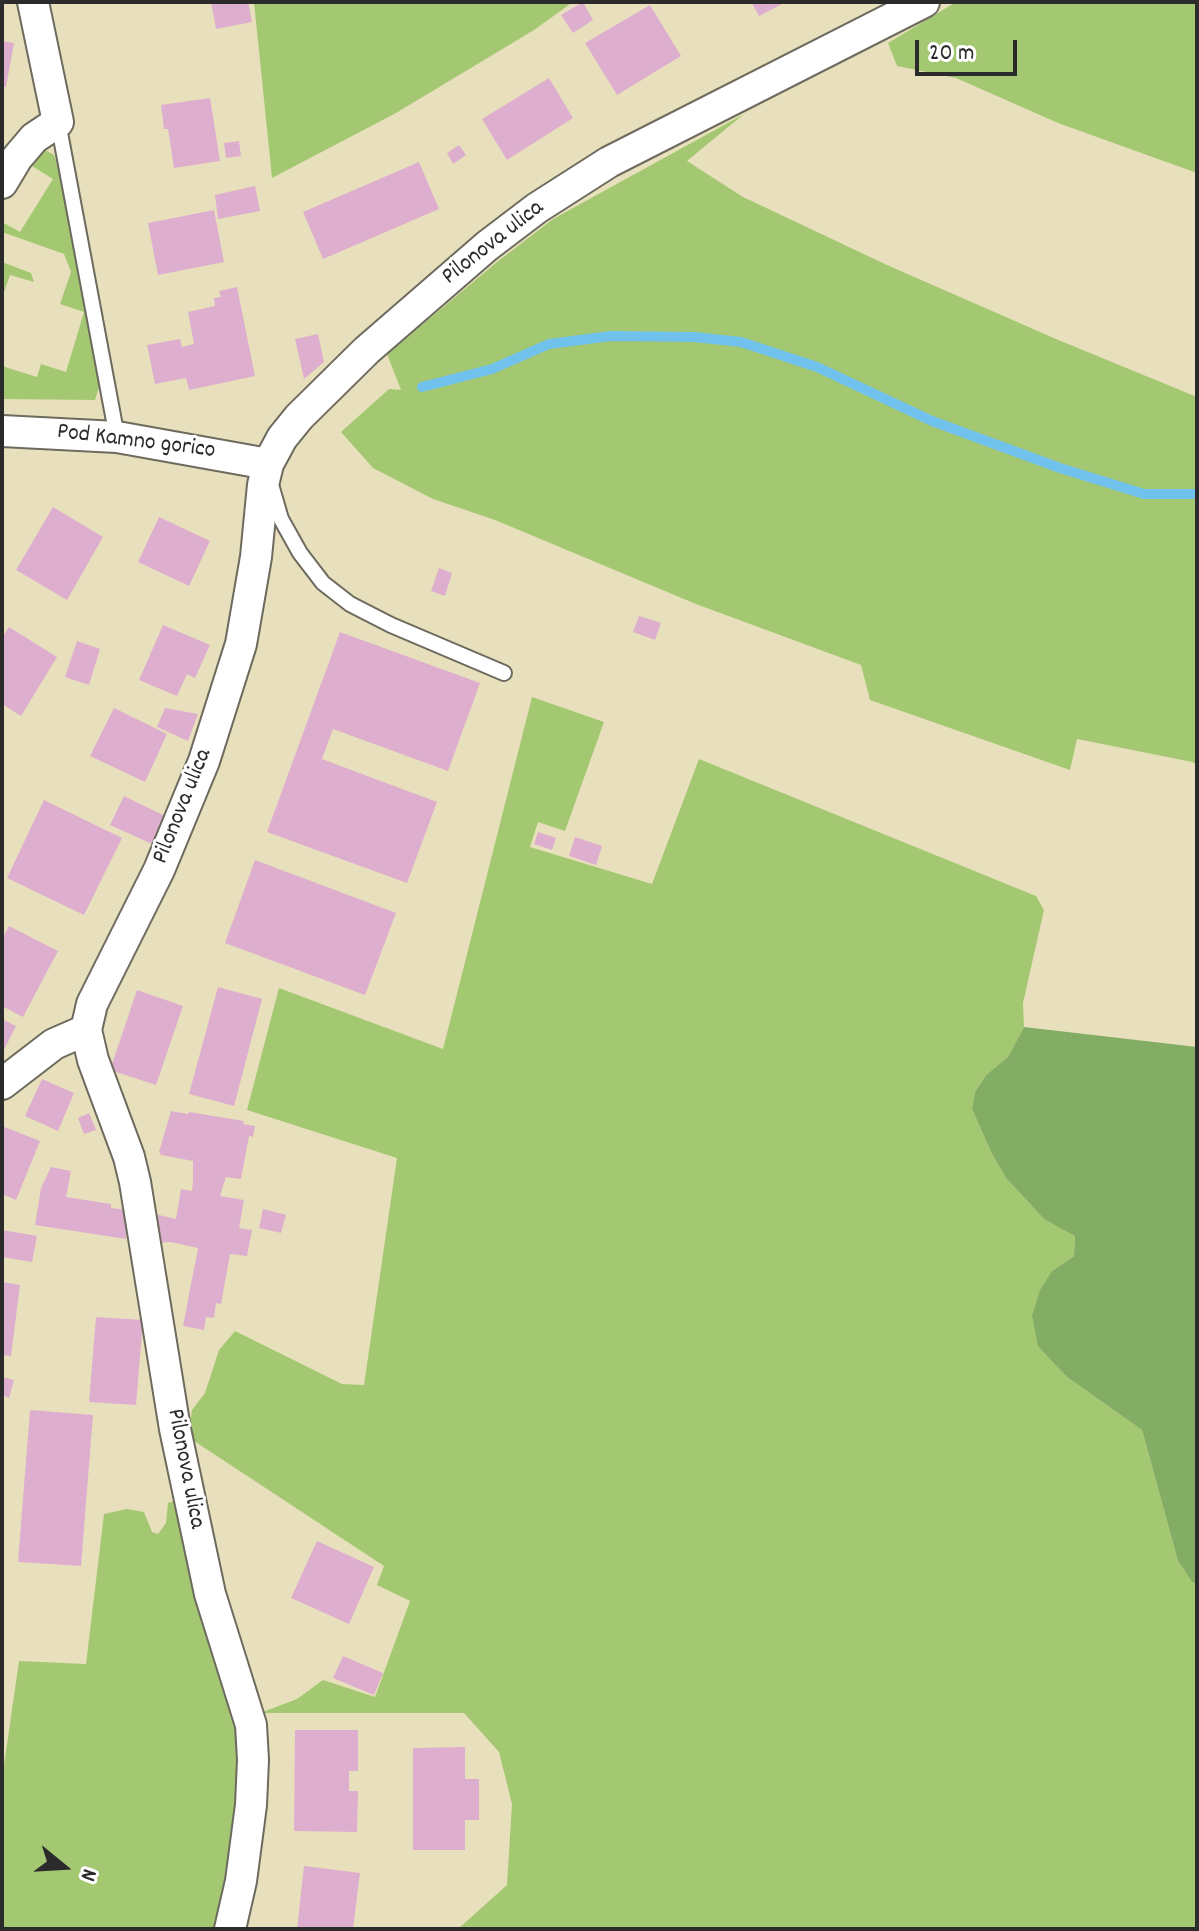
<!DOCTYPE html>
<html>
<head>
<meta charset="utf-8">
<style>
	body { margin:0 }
	#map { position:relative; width:1199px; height:1931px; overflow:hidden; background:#e8e0bc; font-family:Dekko,sans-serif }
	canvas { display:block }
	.frame { position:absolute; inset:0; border:4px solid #2b2b2b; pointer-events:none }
	.north { position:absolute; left:24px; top:1827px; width:80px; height:80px; -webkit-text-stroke:6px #fff; paint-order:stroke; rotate:108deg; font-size:22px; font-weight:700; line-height:32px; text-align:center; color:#2b2b2b }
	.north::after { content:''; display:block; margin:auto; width:28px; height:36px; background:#2b2b2b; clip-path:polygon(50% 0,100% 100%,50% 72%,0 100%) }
	.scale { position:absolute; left:915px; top:40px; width:102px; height:36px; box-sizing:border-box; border:4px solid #2b2b2b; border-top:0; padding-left:10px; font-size:24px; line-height:28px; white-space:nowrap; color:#2b2b2b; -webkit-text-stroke:6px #fff; paint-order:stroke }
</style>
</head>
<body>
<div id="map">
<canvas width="1199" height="1931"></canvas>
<div class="frame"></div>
<div class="north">N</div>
<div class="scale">20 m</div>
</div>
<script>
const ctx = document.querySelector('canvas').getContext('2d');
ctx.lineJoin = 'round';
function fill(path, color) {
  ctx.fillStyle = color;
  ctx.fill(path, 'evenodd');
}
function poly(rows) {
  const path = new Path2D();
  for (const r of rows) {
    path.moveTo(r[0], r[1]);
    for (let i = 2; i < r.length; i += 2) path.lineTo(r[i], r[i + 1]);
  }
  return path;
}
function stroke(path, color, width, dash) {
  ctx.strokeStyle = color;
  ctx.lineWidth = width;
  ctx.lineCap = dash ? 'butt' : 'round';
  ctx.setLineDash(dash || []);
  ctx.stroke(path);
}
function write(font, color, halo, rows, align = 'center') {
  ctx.font = font + ' Dekko,sans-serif';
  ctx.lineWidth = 6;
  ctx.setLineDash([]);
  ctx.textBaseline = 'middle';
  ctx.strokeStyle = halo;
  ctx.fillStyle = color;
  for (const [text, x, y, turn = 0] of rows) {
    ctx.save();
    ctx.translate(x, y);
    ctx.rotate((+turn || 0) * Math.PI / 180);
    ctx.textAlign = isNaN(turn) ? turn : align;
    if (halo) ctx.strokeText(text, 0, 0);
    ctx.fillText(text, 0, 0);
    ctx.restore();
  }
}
fill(poly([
	[254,2,573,2,534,30,396,113,272,178],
	[956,2,1197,2,1197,173,1058,123,956,78,897,66,888,43],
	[744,114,687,161,743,197,887,265,1056,339,1197,397,1197,765,1192,762,1077,739,1070,770,870,700,861,665,696,604,495,520,433,499,373,468,341,432,389,389,401,390,387,354,497,262,553,219],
	[43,149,54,155,61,177,99,387,95,400,2,399,2,366,37,377,41,364,66,372,84,312,60,304,71,272,64,254,2,232,2,222,20,232,53,179,27,163],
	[2,262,31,273,34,282,10,275,2,298],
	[532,697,604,722,565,831,538,822,530,847,652,884,699,759,1036,896,1044,910,1023,1003,1024,1027,1008,1057,986,1075,975,1092,972,1109,992,1154,1006,1178,1044,1219,1075,1235,1074,1256,1052,1271,1055,1363,1067,1377,1142,1430,1178,1561,1192,1582,1197,1584,1197,1929,458,1929,507,1885,512,1804,499,1752,464,1713,260,1713,297,1699,323,1680,375,1697,410,1601,377,1585,384,1566,188,1437,192,1410,205,1393,219,1350,235,1331,342,1384,364,1385,397,1158,247,1110,279,988,443,1049],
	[177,1500,201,1600,207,1639,223,1675,243,1741,231,1863,216,1929,2,1929,2,1779,19,1661,86,1664,104,1514,127,1509,144,1512,152,1532,158,1534,166,1523,168,1503]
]), '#a4c872');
fill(poly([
	[1024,1027,1197,1047,1197,1584,1192,1582,1178,1561,1142,1430,1067,1377,1038,1346,1032,1316,1040,1290,1052,1271,1074,1256,1075,1236,1044,1219,1006,1178,992,1154,972,1109,975,1092,986,1075,1008,1057]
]), '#83ac64');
stroke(poly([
	[422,387,492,369,549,344,611,336,694,337,741,342,817,367,932,421,1060,468,1144,494,1197,494]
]), '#70c2ec', 10);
fill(poly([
	[211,2,248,2,252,22,216,29],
	[583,2,593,20,573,33,561,15],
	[751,2,786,2,759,16],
	[650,5,681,56,617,95,585,43],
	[2,41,14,43,6,87,2,87],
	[549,78,573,118,507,160,482,119],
	[210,98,220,161,174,168,168,129,164,129,161,105],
	[239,141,241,156,226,158,224,143],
	[459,145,466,155,453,164,447,153],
	[419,162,439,209,323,259,303,212],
	[255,186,260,211,218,219,215,195],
	[214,210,224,262,158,275,148,223],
	[237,287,255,376,189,390,186,378,155,384,147,345,180,339,182,347,194,344,188,312,215,306,214,298,221,297,219,291],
	[318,334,324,362,304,379,295,339],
	[53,507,103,537,67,600,16,570],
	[159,517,210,541,189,586,138,562],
	[439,568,452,573,445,596,431,591],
	[639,616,661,623,655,640,633,632],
	[163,625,210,645,195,678,187,674,177,696,139,680],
	[9,627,57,657,21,716,2,704,2,638],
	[340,632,480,683,448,771,333,729,322,759,437,802,407,883,267,832],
	[77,641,100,649,89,685,65,677],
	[114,708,167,734,145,782,90,756],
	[165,708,198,714,188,741,157,727],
	[124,796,165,816,152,844,110,825],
	[44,800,122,838,84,915,7,878],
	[538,832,556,838,552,850,534,844],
	[575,837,602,846,596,865,569,856],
	[255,860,396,913,365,995,225,943],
	[9,926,58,951,23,1017,2,1006,2,939],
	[218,987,262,999,234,1106,189,1094],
	[137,990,183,1006,156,1085,110,1070],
	[2,1019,16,1026,4,1050,2,1049],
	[42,1079,74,1093,58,1131,25,1116],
	[171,1111,188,1114,189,1112,244,1121,243,1124,255,1126,253,1137,249,1136,241,1179,226,1177,220,1196,244,1200,239,1228,252,1230,247,1256,230,1254,221,1304,216,1303,214,1318,206,1317,204,1330,183,1326,198,1248,170,1242,156,1243,155,1214,176,1219,181,1189,192,1191,193,1182,193,1161,161,1155,159,1152],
	[89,1113,96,1130,84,1134,78,1118],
	[2,1126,40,1141,16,1200,2,1194],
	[51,1167,71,1171,66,1197,111,1204,111,1208,129,1210,126,1239,35,1225,41,1188],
	[263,1209,286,1215,281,1233,259,1228],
	[2,1230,37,1236,32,1262,2,1257],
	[2,1282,20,1285,11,1356,2,1355],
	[96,1317,143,1320,136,1405,89,1402],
	[2,1377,14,1380,9,1398,2,1395],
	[30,1410,93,1415,81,1566,18,1562],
	[317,1541,374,1567,349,1624,291,1598],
	[343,1656,383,1673,374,1695,333,1678],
	[295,1730,358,1730,358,1771,349,1771,349,1791,358,1791,357,1832,294,1831],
	[465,1747,465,1779,479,1779,479,1820,465,1820,465,1850,413,1850,413,1748],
	[304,1866,360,1873,353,1929,297,1929]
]), '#deaece');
const service = poly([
	[58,122,117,437],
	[272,488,281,519,300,553,323,583,350,604,391,625,504,673]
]);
const minor = poly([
	[2,183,17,158,34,138,58,122,33,2],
	[2,431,117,437,268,464],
	[2,1084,54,1044,86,1030],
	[230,1929,241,1881,251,1805,253,1760,251,1725,210,1594,175,1429,135,1182,129,1157,93,1060,86,1030,92,1004,159,870,204,761,241,644,256,557,263,485,268,464,282,438,299,417,367,350,487,246,537,208,609,162,924,2]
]);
stroke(service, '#6d6a5e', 18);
stroke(minor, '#6d6a5e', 34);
stroke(service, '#fff', 14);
stroke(minor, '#fff', 30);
write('24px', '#2b2b2b', '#fff', [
	["Pilonova ulica",494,244,-38],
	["Pod Kamno gorico",136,443,7],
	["Pilonova ulica",184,807,-68],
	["Pilonova ulica",184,1469,79]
]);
</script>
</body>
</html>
